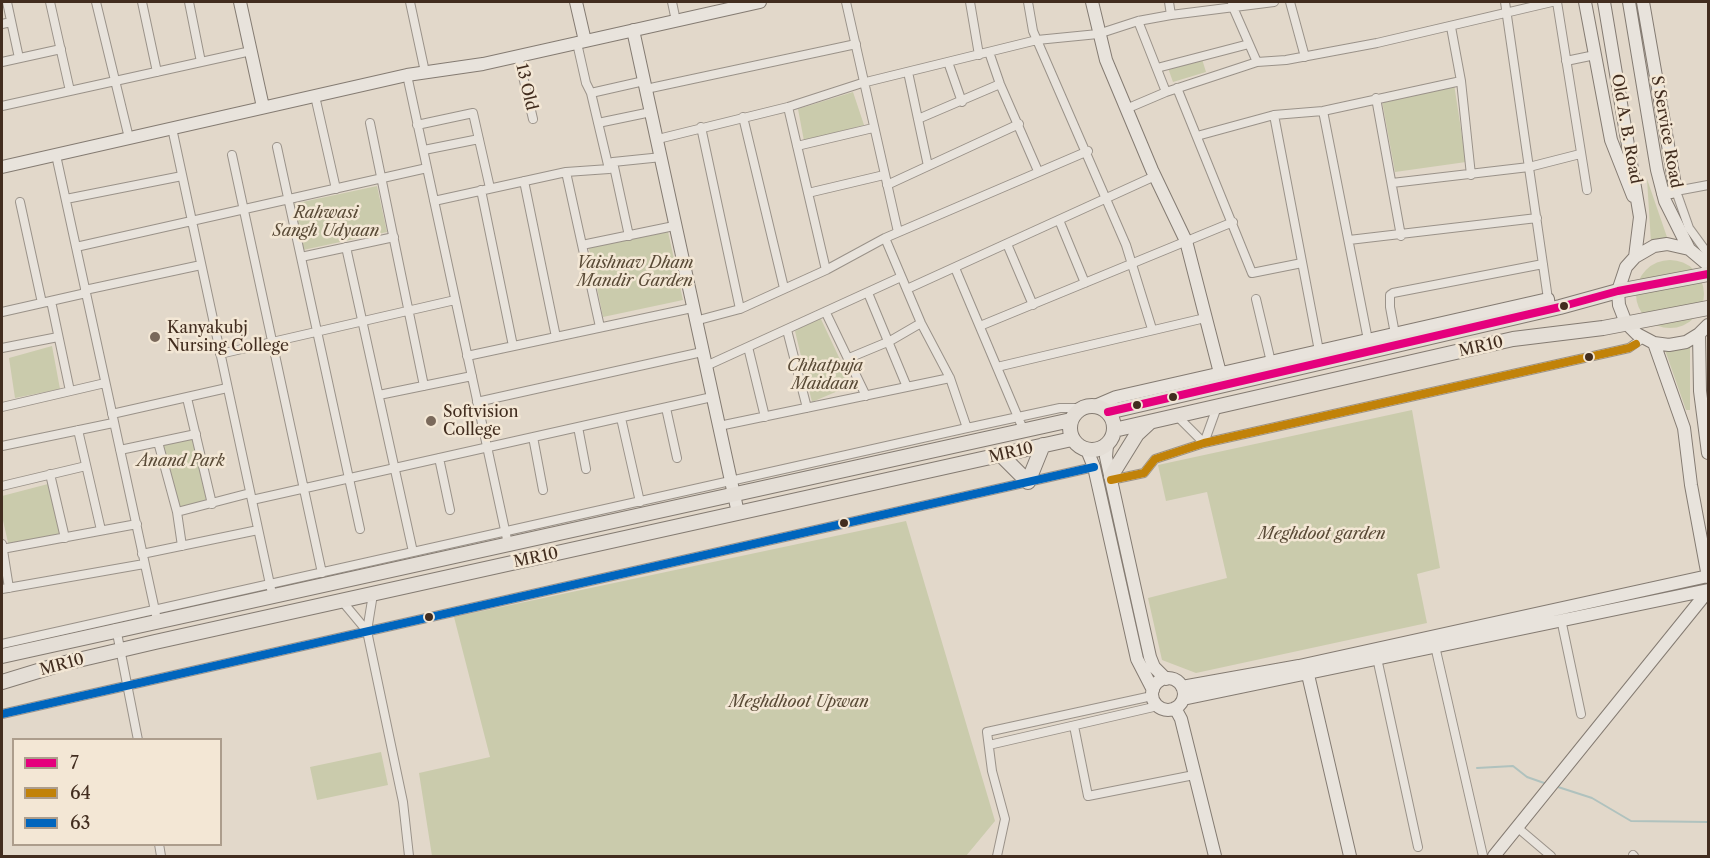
<!DOCTYPE html>
<html>
<head>
<meta charset="utf-8">
<style>
	body { margin:0 }
	#map { position:relative; width:1710px; height:858px; overflow:hidden; background:#e2d8ca; font-family:"Libre Caslon Text",serif }
	canvas { display:block }
	.frame { position:absolute; inset:0; border:3px solid #422d1f; pointer-events:none }
	.legend { position:absolute; left:12px; top:738px; width:210px; height:108px; box-sizing:border-box; background:#f3e7d5; border:2px solid #ac9d8c; margin:0; padding:8px 10px; list-style:none; font-size:18px; color:#422d1f }
	.legend li { display:flex; align-items:center; gap:12px; height:30px }
	.legend b { width:30px; border:2px solid #ac9d8c }
</style>
</head>
<body>
<div id="map">
<canvas width="1710" height="858"></canvas>
<div class="frame"></div>
<ul class="legend">
<li><b style="height:8px;background:#e5007d"></b>7</li>
<li><b style="height:8px;background:#c18209"></b>64</li>
<li><b style="height:8px;background:#0065bd"></b>63</li>
</ul>
</div>
<script>
const ctx = document.querySelector('canvas').getContext('2d');
ctx.lineJoin = 'round';
function fill(path, color) {
  ctx.fillStyle = color;
  ctx.fill(path, 'evenodd');
}
function poly(rows) {
  const path = new Path2D();
  for (const r of rows) {
    if (r.length === 3) {
      path.moveTo(r[0] + r[2], r[1]);
      path.arc(r[0], r[1], r[2], 0, 2 * Math.PI);
      continue;
    }
    path.moveTo(r[0], r[1]);
    for (let i = 2; i < r.length; i += 2) path.lineTo(r[i], r[i + 1]);
  }
  return path;
}
function stroke(path, color, width, dash) {
  ctx.strokeStyle = color;
  ctx.lineWidth = width;
  ctx.lineCap = dash ? 'butt' : 'round';
  ctx.setLineDash(dash || []);
  ctx.stroke(path);
}
function write(font, color, halo, rows, align = 'center') {
  ctx.font = font + ' "Libre Caslon Text",serif';
  ctx.lineWidth = 5;
  ctx.setLineDash([]);
  ctx.textBaseline = 'middle';
  ctx.strokeStyle = halo;
  ctx.fillStyle = color;
  for (const [text, x, y, turn = 0] of rows) {
    ctx.save();
    ctx.translate(x, y);
    ctx.rotate((+turn || 0) * Math.PI / 180);
    ctx.textAlign = isNaN(turn) ? turn : align;
    if (halo) ctx.strokeText(text, 0, 0);
    ctx.fillText(text, 0, 0);
    ctx.restore();
  }
}
fill(poly([
	[1202,59,1206,72,1173,82,1168,68],
	[1454,84,1466,162,1395,172,1382,101],
	[853,92,864,125,804,141,798,109],
	[1647,179,1668,240,1651,243],
	[377,186,387,232,303,250,293,204],
	[667,227,683,300,603,317,588,244],
	[1670,294,34],
	[820,317,852,385,812,402,795,331],
	[52,346,60,389,15,398,9,358],
	[1690,347,1690,410,1686,410,1665,350],
	[1412,410,1440,568,1417,574,1427,623,1196,673,1162,660,1148,598,1227,578,1207,492,1166,501,1158,465],
	[193,436,208,502,176,508,159,442],
	[48,484,60,537,9,547,2,516,2,496],
	[906,521,995,821,966,856,432,856,419,773,490,757,454,617],
	[381,752,388,785,317,800,310,767]
]), '#cacbac');
stroke(poly([
	[1477,768,1513,766,1527,777,1547,784],
	[1555,786,1592,798,1631,821,1708,822]
]), '#b0c2be', 2);
const street = poly([
	[7,2,19,58],
	[50,2,70,91],
	[96,2,129,138],
	[142,2,157,72],
	[189,2,201,62],
	[410,2,425,72],
	[672,2,676,21],
	[846,2,898,232],
	[970,2,979,55],
	[1028,2,1033,31,1126,245,1152,329],
	[1169,2,1171,15],
	[1290,2,1305,57],
	[1505,2,1548,299],
	[1557,2,1587,190],
	[1232,5,1257,62],
	[1138,21,1166,92],
	[2,24,11,22],
	[1451,27,1461,81,1471,175],
	[577,43,586,83,591,93],
	[989,52,1000,84,1038,171],
	[518,55,533,119],
	[1566,61,1595,55],
	[2,62,61,49],
	[948,62,962,102],
	[1157,68,1249,44],
	[908,72,928,166],
	[407,75,508,544],
	[1177,88,1252,273,1302,263],
	[646,89,856,44],
	[315,96,336,189],
	[1376,98,1401,236],
	[2,106,251,51],
	[788,107,826,270],
	[1126,109,1166,92,1257,62,1286,60,1377,43,1552,2],
	[1323,111,1368,340],
	[1274,115,1319,351],
	[743,117,784,288],
	[918,119,1000,84],
	[370,123,424,386],
	[598,123,651,112],
	[417,125,473,113,490,188],
	[701,127,740,309],
	[172,128,271,589],
	[1197,136,1274,115,1323,111,1461,81],
	[658,139,788,107,862,83,1037,40,1098,34,1138,21,1171,15,1274,2],
	[797,146,873,128],
	[277,147,360,529],
	[424,150,479,139],
	[56,155,156,615],
	[232,155,322,573],
	[613,162,629,236],
	[609,169,591,93,644,81],
	[566,172,600,327],
	[524,181,556,337],
	[1392,183,1529,167,1580,154],
	[887,185,1019,124],
	[1708,185,1676,191,1689,228,1708,254],
	[481,190,513,346],
	[808,193,884,175],
	[66,199,182,176],
	[434,201,566,172,609,169,613,162,662,157],
	[20,202,42,303],
	[1059,220,1085,283],
	[885,238,921,323,950,378,967,428],
	[1349,240,1537,218],
	[1007,244,1033,305],
	[582,245,674,226],
	[76,247,427,168],
	[346,247,413,552],
	[301,257,394,237],
	[955,268,1023,429],
	[907,289,1155,176],
	[85,290,201,265],
	[868,293,907,387],
	[1256,299,1271,362],
	[51,301,70,391],
	[2,312,86,293],
	[826,313,866,396],
	[695,321,740,309,826,270,885,238,1088,151],
	[980,326,1233,222],
	[787,330,807,408],
	[1395,334,1390,307,1390,295,1393,293,1543,264],
	[748,347,765,417],
	[2,348,58,337],
	[220,354,455,300],
	[467,356,692,308],
	[849,358,890,341,921,323],
	[706,366,901,277],
	[997,367,1205,318],
	[379,395,472,376],
	[187,398,212,504],
	[477,402,702,352],
	[2,407,105,383],
	[666,408,677,458],
	[112,414,227,388],
	[1177,416,1204,443,1217,407],
	[621,418,640,502],
	[719,426,950,378],
	[578,427,586,469],
	[78,430,101,530],
	[533,437,543,490],
	[158,442,177,512,182,546],
	[2,446,113,423],
	[120,450,196,434],
	[439,458,450,510],
	[50,474,65,538],
	[1111,480,1144,473,1155,459,1204,443,1629,348,1643,338],
	[2,486,86,466],
	[252,500,712,397],
	[177,512,250,493],
	[2,544,9,588],
	[2,549,137,524],
	[142,554,258,530],
	[2,589,144,564],
	[373,594,367,631,403,802,409,856],
	[342,601,367,631],
	[1561,619,1581,714],
	[116,628,138,740],
	[2,644,967,428,1060,408,1081,408],
	[1435,646,1483,856],
	[1377,658,1418,847],
	[2,714,1094,467],
	[1074,726,1088,796,1194,775],
	[989,745,1158,706],
	[1518,828,1551,856],
	[159,844,161,856],
	[1633,855,1634,856],
	[997,856,1005,819,992,771,987,732,1152,696]
]);
const secondary = poly([
	[240,2,263,107],
	[576,2,585,41],
	[1092,2,1106,60,1152,170,1186,241,1220,373],
	[1585,2,1611,140,1633,196],
	[1604,2,1640,217,1635,257],
	[1629,2,1657,170,1665,201,1689,249],
	[1643,2,1676,191,1663,194],
	[633,30,738,513],
	[2,167,407,75,483,64,760,2],
	[1708,265,1689,249,1667,244,1654,246,1635,257,1626,267,1618,291,1619,305,1626,323,1637,334,1654,343,1669,345,1686,342,1699,334,1708,325],
	[1699,334,1700,391,1708,453],
	[1654,343,1684,428,1691,485,1708,577],
	[1095,406,1116,397,1548,299,1549,309],
	[1107,445,1106,457,1150,657,1154,667,1166,679],
	[1087,450,1094,467,1137,659,1153,690],
	[1306,666,1350,856],
	[1168,694,16],
	[1182,687,1299,666,1708,576],
	[1183,699,1708,590],
	[1175,708,1181,719,1215,856],
	[1494,856,1708,591]
]);
const primary = poly([
	[1092,428,22],
	[1108,412,1560,307,1618,291,1708,274],
	[1114,430,1513,339,1603,328,1708,308],
	[1001,455,1028,482,1043,445],
	[1111,476,1137,434,1150,422],
	[2,656,1071,420],
	[2,682,61,664,155,642,1072,439]
]);
stroke(street, '#9a9289', 10);
stroke(secondary, '#847b72', 14);
stroke(primary, '#847b72', 16);
stroke(street, '#e8e3dc', 8);
stroke(secondary, '#e8e3dc', 12);
stroke(primary, '#e4ded6', 14);
stroke(poly([
	[1108,412,1560,307,1618,291,1708,274]
]), '#e5007d', 8);
stroke(poly([
	[1111,480,1144,473,1155,459,1204,443,1629,348,1636,344]
]), '#c18209', 8);
stroke(poly([
	[2,714,1094,467]
]), '#0065bd', 8);
for (const [x, y, r, color] of [
	[1564,306,5,"#422d1f"],
	[155,337,6,"#7a695b"],
	[1589,357,5,"#422d1f"],
	[1173,397,5,"#422d1f"],
	[1137,405,5,"#422d1f"],
	[431,421,6,"#7a695b"],
	[844,523,5,"#422d1f"],
	[429,617,5,"#422d1f"]
]) {
  const dot = new Path2D();
  dot.arc(x, y, r, 0, 2 * Math.PI);
  ctx.fillStyle = color;
  ctx.fill(dot);
  stroke(dot, '#f3e7d5', 2);
}
write('16px', '#422d1f', '#f3e7d5', [
	["13 Old",526,87,77],
	["Old A. B. Road",1626,129,80],
	["S Service Road",1666,132,80],
	["MR10",1481,347,-13],
	["MR10",1011,453,-13],
	["MR10",536,558,-12],
	["MR10",62,665,-15]
]);
write('italic 16px', '#594a36', '#f3e7d5', [
	["Rahwasi",326,213],
	["Sangh Udyaan",326,231],
	["Vaishnav Dham",635,263],
	["Mandir Garden",635,281],
	["Chhatpuja",825,366],
	["Maidaan",825,384],
	["Anand Park",181,461],
	["Meghdoot garden",1322,534],
	["Meghdhoot Upwan",799,702]
]);
write('16px', '#422d1f', '#f3e7d5', [
	["Kanyakubj",167,328],
	["Nursing College",167,346],
	["Softvision",443,412],
	["College",443,430]
], 'left');
</script>
</body>
</html>
